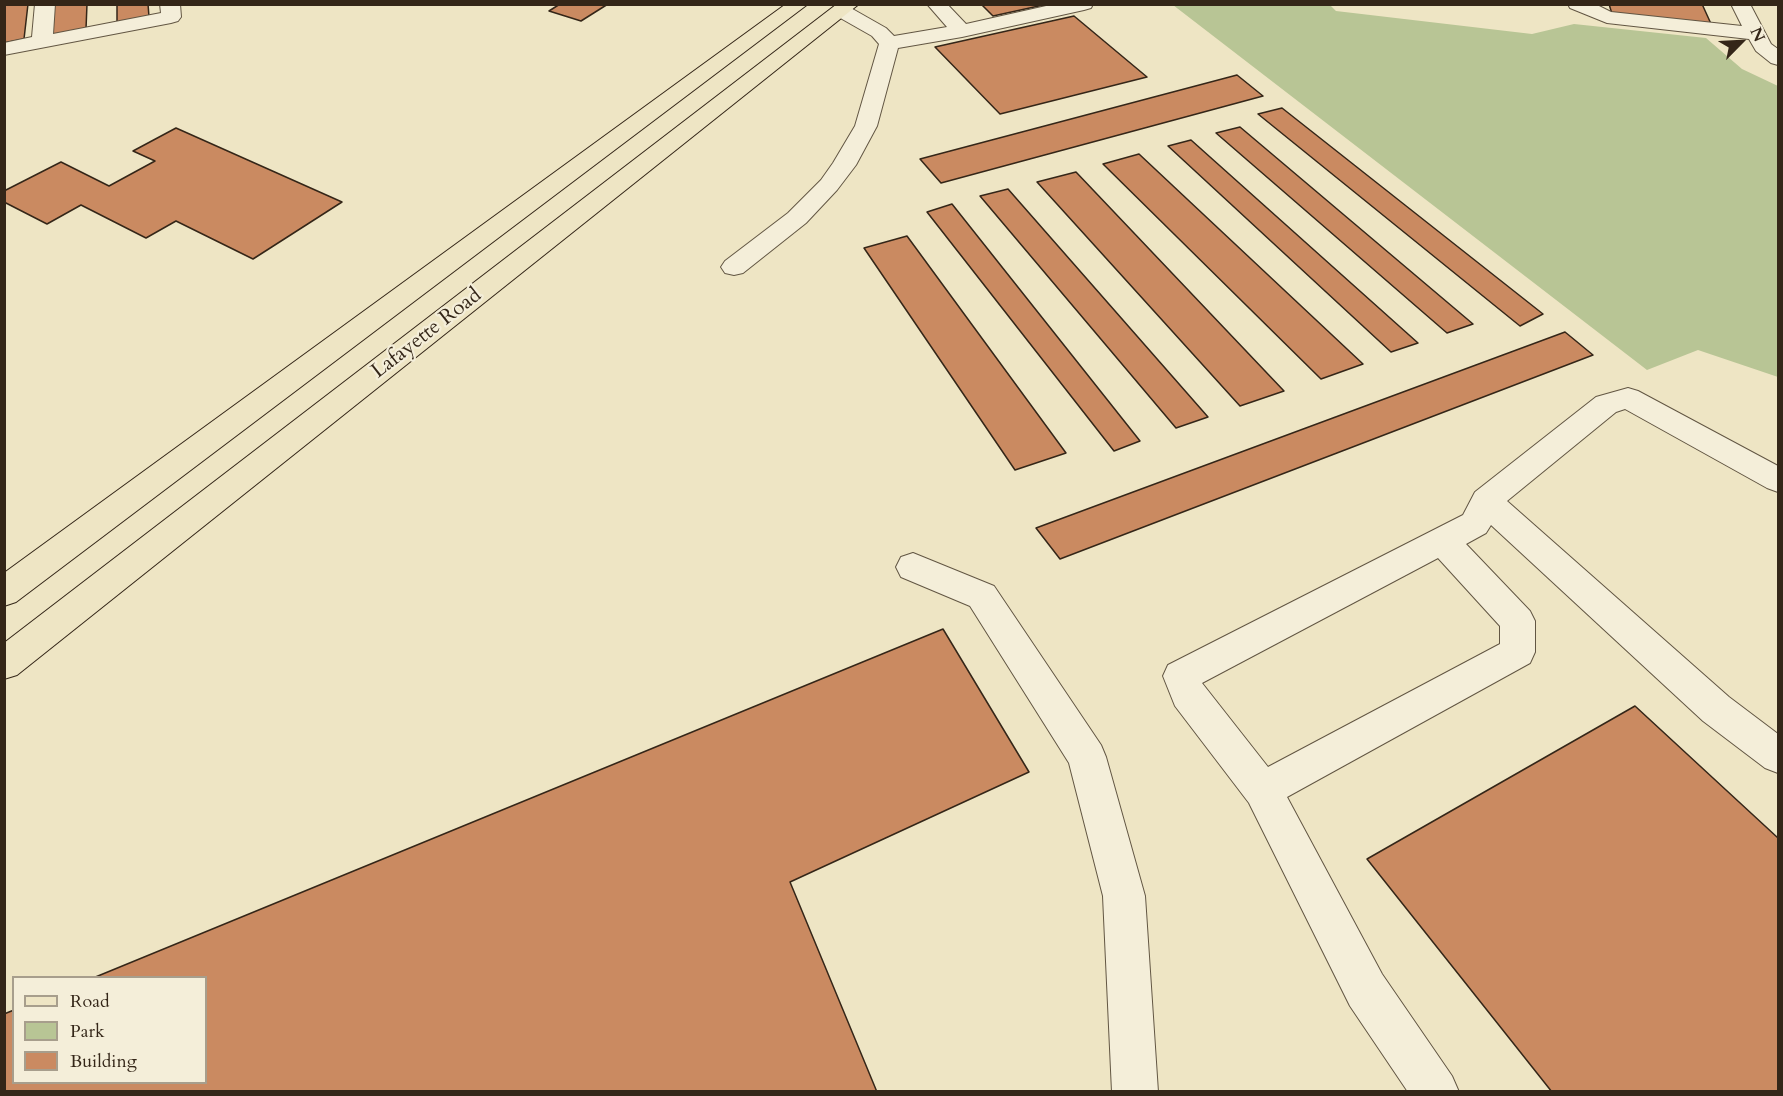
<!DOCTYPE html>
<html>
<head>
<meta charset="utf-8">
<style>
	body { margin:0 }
	#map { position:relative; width:1783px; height:1096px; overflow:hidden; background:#eee5c4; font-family:Cardo,serif }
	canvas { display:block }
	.frame { position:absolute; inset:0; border:6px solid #342618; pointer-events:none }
	.legend { position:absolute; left:12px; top:976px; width:195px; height:108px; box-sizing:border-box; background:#f4eed9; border:2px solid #a79e8c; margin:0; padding:8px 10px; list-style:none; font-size:18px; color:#342618 }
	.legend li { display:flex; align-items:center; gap:12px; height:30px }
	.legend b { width:30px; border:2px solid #a79e8c }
	.north { position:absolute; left:1711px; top:12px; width:60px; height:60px; -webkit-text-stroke:4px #f4eed9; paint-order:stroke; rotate:66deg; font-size:16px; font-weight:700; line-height:24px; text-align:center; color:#342618 }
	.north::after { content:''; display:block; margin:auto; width:21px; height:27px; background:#342618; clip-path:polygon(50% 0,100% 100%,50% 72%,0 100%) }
</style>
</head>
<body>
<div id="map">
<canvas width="1783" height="1096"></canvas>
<div class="frame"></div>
<ul class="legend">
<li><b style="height:8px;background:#eee5c4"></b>Road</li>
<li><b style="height:16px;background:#b8c595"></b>Park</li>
<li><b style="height:16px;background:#ca8a61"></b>Building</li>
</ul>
<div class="north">N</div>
</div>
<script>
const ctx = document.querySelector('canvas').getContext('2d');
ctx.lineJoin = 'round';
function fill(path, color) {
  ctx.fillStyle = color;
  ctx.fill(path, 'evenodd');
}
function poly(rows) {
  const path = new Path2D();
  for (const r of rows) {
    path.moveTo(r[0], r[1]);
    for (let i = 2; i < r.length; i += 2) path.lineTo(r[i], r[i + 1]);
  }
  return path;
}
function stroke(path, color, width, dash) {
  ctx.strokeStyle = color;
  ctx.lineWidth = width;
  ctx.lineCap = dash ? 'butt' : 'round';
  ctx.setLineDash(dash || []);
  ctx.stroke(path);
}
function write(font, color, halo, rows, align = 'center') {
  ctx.font = font + ' Cardo,serif';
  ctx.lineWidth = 4.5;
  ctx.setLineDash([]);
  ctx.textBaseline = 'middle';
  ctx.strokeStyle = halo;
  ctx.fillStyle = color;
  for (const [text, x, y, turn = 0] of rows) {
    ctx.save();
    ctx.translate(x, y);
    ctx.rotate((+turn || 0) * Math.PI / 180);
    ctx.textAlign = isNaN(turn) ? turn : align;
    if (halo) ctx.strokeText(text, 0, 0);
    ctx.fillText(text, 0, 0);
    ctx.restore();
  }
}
fill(poly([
	[1173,5,1330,5,1336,11,1532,34,1574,24,1706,38,1742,69,1778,86,1778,377,1698,350,1647,370]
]), '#b8c595');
const building = poly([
	[4,4,28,4,24,39,4,43,4,4],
	[54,4,87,4,86,29,52,35,54,4],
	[117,4,148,4,149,17,117,23,117,4],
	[560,4,608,4,581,21,549,11,560,4],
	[981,4,1048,4,993,16,981,4],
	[1609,4,1702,4,1712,26,1612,14,1609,4],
	[1074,16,1147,77,1000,114,935,47,1074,16],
	[1237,75,1263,96,941,183,920,159,1237,75],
	[1282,108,1543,314,1520,326,1258,114,1282,108],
	[1240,127,1473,324,1447,333,1216,133,1240,127],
	[176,128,342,202,253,259,176,221,146,238,81,205,47,224,4,202,4,191,61,162,109,186,155,161,133,151,176,128],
	[1191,140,1418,343,1391,352,1168,146,1191,140],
	[1139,154,1363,364,1321,379,1103,164,1139,154],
	[1076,172,1284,391,1240,406,1037,182,1076,172],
	[1008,189,1208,417,1176,428,980,196,1008,189],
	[952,204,1140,441,1114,451,927,212,952,204],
	[907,236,1066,453,1015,470,864,248,907,236],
	[1565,332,1593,355,1060,559,1036,528,1565,332],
	[943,629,1029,772,790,882,877,1092,4,1092,4,1014,14,1010,14,1082,206,1082,206,978,93,978,943,629],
	[1635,706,1778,838,1778,1092,1552,1092,1367,859,1635,706]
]);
fill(building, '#ca8a61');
stroke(building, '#342618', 1.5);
const minor = poly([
	[35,4,55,4,53,34,161,13,160,4,180,4,181,17,178,21,171,23,4,55,4,43,32,37,35,4],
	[927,4,947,4,966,24,1055,4,1093,4,1091,8,1084,10,962,37,898,48,877,126,856,165,837,190,806,223,743,273,734,275,725,273,721,267,725,261,788,213,821,180,833,163,855,126,879,44,872,36,835,15,832,11,835,7,849,7,886,28,894,36,947,27,927,4],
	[1568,4,1595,4,1611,12,1742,26,1731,4,1750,4,1771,44,1778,49,1778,65,1771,63,1756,51,1749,39,1607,23,1570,8,1568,4],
	[1628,388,1638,391,1778,466,1778,492,1767,488,1625,409,1616,412,1507,501,1729,697,1778,734,1778,773,1765,768,1703,721,1491,525,1486,533,1466,544,1530,611,1535,621,1535,652,1530,663,1287,797,1382,974,1452,1076,1459,1092,1408,1092,1350,1006,1249,803,1175,706,1163,676,1168,665,1463,515,1475,492,1596,397,1628,388],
	[1438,558,1500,626,1500,644,1268,767,1202,683,1438,558],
	[913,553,994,586,1101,745,1106,757,1145,896,1158,1092,1112,1092,1103,896,1069,763,970,606,901,577,896,567,901,557,913,553]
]);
const major = poly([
	[786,4,808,4,16,602,4,606,4,573,786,4],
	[837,4,859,4,17,675,4,679,4,643,837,4]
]);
stroke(minor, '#625643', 2);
stroke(major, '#342618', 2);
fill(minor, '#f4eed9');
fill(major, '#eee5c4');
write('21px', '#342618', '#f4eed9', [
	["Lafayette Road",427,334,-38]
]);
</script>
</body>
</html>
